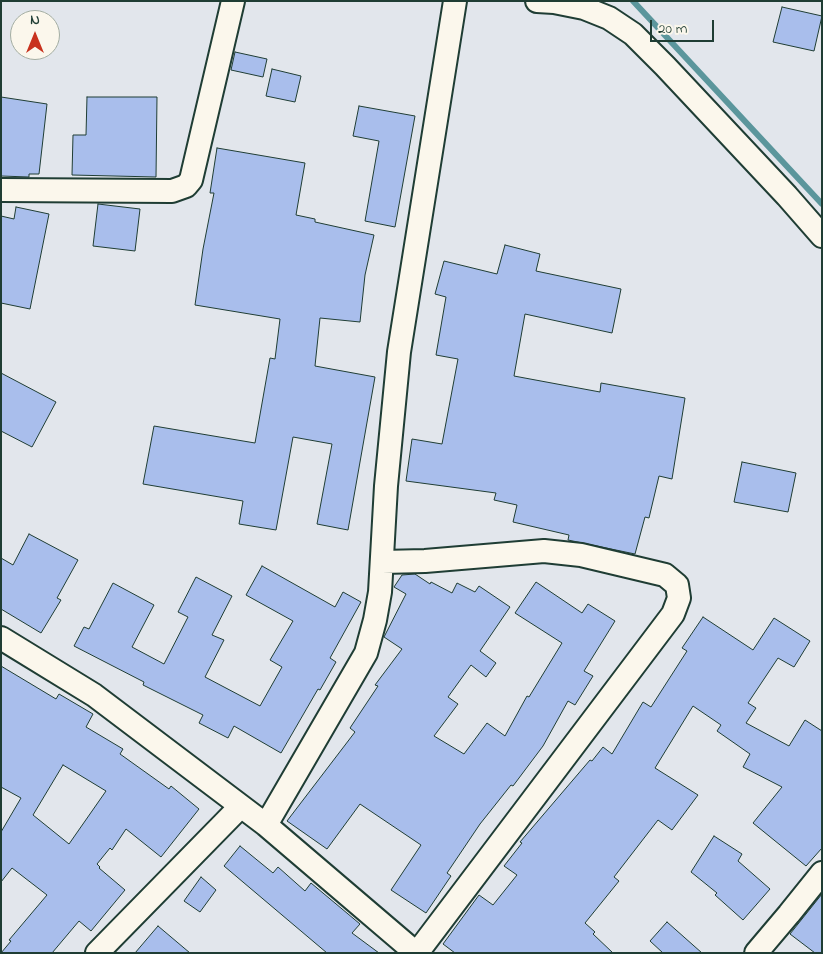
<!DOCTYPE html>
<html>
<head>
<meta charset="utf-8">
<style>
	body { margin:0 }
	#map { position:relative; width:823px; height:954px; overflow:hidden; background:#e2e6ec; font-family:"Indie Flower",sans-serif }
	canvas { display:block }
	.frame { position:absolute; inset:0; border:2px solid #1f3d34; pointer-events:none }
	.north { position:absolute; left:10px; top:10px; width:50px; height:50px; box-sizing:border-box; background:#fbf7ec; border:1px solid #a3ada2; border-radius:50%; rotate:0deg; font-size:14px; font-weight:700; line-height:20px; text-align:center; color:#1f3d34 }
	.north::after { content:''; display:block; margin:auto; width:18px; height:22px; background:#c8321e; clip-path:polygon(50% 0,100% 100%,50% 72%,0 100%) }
	.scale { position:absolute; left:650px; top:20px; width:64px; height:22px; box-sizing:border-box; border:2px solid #1f3d34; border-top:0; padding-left:6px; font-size:15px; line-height:18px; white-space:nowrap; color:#1f3d34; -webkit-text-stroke:4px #fbf7ec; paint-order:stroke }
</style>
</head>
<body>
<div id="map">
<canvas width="823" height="954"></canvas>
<div class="frame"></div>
<div class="north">N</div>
<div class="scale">20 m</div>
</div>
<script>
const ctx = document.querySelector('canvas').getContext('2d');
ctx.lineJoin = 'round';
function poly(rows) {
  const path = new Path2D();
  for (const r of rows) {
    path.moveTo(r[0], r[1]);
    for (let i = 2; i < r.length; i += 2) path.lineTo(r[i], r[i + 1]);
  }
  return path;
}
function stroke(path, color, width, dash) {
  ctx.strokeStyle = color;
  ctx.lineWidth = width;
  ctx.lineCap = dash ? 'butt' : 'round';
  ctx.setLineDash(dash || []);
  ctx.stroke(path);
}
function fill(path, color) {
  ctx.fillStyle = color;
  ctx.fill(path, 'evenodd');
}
stroke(poly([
	[633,1,822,204]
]), '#5b969c', 6);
const building = poly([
	[782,7,822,16,814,51,773,42,782,7],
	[235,52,267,59,263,77,231,70,235,52],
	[272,69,301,76,295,102,266,96,272,69],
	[1,97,47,104,39,174,29,174,29,177,1,176,1,97],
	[87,97,157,97,156,177,72,175,73,135,86,135,87,97],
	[359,106,415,116,395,227,365,221,379,141,353,136,359,106],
	[217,148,305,163,296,215,315,219,315,222,374,235,365,275,360,322,320,318,315,366,375,377,348,530,317,524,332,444,293,437,276,530,239,524,243,501,143,484,154,426,255,443,270,358,275,359,280,319,195,305,203,249,214,193,210,193,217,148],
	[98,204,140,209,135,251,93,246,98,204],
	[16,207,49,214,30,309,1,303,1,216,14,219,16,207],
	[505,245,540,254,536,271,621,289,612,333,525,314,514,376,600,392,601,383,685,398,672,479,659,476,649,518,645,517,635,554,568,540,569,535,513,522,517,505,494,500,496,493,406,481,412,439,442,444,458,359,436,355,446,297,435,294,444,261,497,274,505,245],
	[1,373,56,402,32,447,1,431,1,373],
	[742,462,796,473,788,512,734,502,742,462],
	[29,534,78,560,57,598,61,600,41,633,1,609,1,558,13,565,29,534],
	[262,566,335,607,343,592,361,602,330,658,336,662,320,690,318,689,281,753,234,726,228,738,199,723,203,715,143,685,144,682,74,646,84,627,89,629,113,583,154,605,132,647,164,664,188,617,178,612,196,577,232,596,212,635,224,640,205,677,260,706,282,667,270,660,293,621,246,595,262,566],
	[415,574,430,584,431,582,452,593,457,583,475,592,479,586,510,607,480,651,496,663,486,677,471,665,448,697,458,704,434,736,464,754,487,723,505,736,527,696,529,697,562,643,515,613,536,582,582,613,588,604,615,621,584,671,593,676,575,705,568,701,543,746,513,786,511,785,480,824,447,873,451,876,426,913,391,890,421,845,360,804,327,849,287,821,355,732,350,728,378,686,375,685,402,649,384,637,406,594,394,587,402,575,415,574],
	[703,617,753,650,774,618,810,641,794,667,778,658,748,703,756,708,746,723,789,746,805,720,822,731,822,848,806,866,753,823,782,787,743,767,750,754,717,731,721,725,693,706,655,768,698,795,672,830,658,820,614,877,619,881,585,923,595,932,593,934,613,953,455,953,443,944,479,895,493,905,517,875,504,866,522,843,520,842,590,760,592,761,603,747,612,754,643,702,651,707,687,651,682,648,703,617],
	[1,666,56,699,59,694,93,714,86,727,123,749,120,754,169,789,171,786,199,809,161,857,126,829,112,850,110,848,97,864,100,867,99,868,125,890,91,931,79,921,52,953,1,953,11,941,9,940,47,895,12,868,1,882,1,832,21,798,1,787,1,666],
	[63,765,106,791,69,844,33,815,63,765],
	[714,836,742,854,738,861,770,889,743,920,715,895,717,893,691,872,714,836],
	[240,846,273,873,278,867,305,891,311,883,360,924,352,933,379,953,327,953,224,866,240,846],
	[201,877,216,890,200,912,184,901,201,877],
	[822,894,822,953,815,953,790,934,822,894],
	[667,922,702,953,663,953,650,941,667,922],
	[158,926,190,953,135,953,158,926]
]);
fill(building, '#a9beec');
stroke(building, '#1f3d34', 1);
const street = poly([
	[537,1,554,2,584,8,609,18,633,34,665,66,787,196,822,236],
	[1,190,172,191,186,186,191,180,233,1],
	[382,562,425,561,544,551,581,555,665,575,677,585,679,598,673,614,417,953],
	[1,638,94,695,266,825,416,953],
	[266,825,366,653,375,620,380,592,386,486,399,352,455,1],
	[97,953,240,807],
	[756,953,789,914,822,873]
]);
stroke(street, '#1f3d34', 26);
stroke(street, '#fbf7ec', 22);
</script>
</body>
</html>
